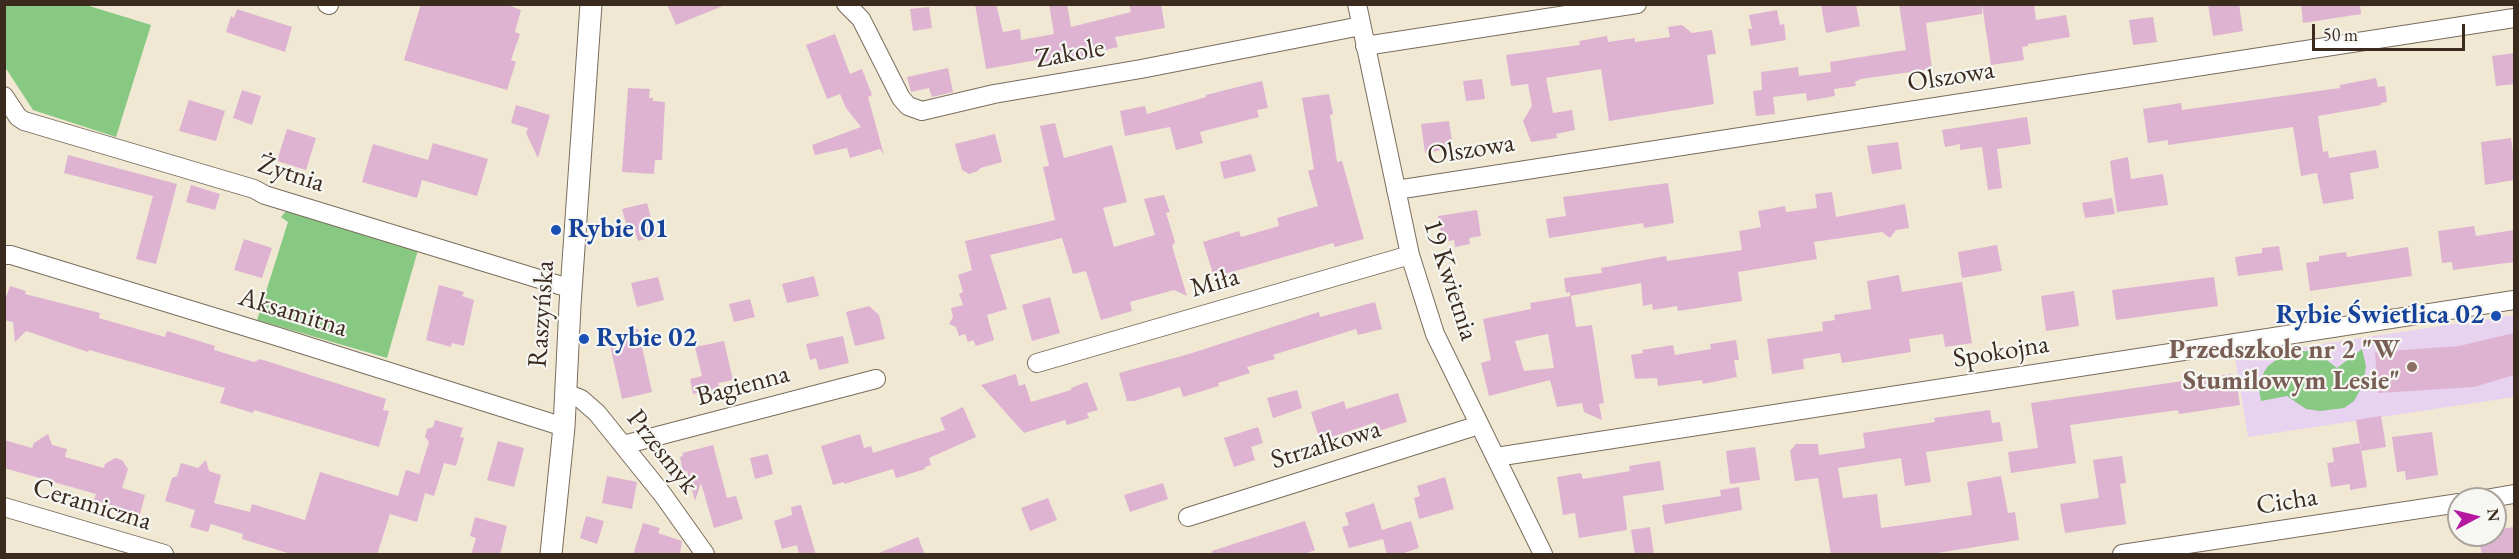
<!DOCTYPE html>
<html>
<head>
<meta charset="utf-8">
<style>
	body { margin:0 }
	#map { position:relative; width:2519px; height:559px; overflow:hidden; background:#f0e8d3; font-family:"EB Garamond",serif }
	canvas { display:block }
	.frame { position:absolute; inset:0; border:6px solid #3b2a1e; pointer-events:none }
	.north { position:absolute; left:2447px; top:487px; width:60px; height:60px; box-sizing:border-box; background:#f6f6f2; border:2px solid #aba49d; border-radius:50%; rotate:83deg; font-size:16px; font-weight:700; line-height:24px; text-align:center; color:#3b2a1e }
	.north::after { content:''; display:block; margin:auto; width:21px; height:27px; background:#b5179e; clip-path:polygon(50% 0,100% 100%,50% 72%,0 100%) }
	.scale { position:absolute; left:2312px; top:24px; width:153px; height:27px; box-sizing:border-box; border:3px solid #3b2a1e; border-top:0; padding-left:8px; font-size:18px; line-height:21px; white-space:nowrap; color:#3b2a1e; -webkit-text-stroke:4px #f6f6f2; paint-order:stroke }
</style>
</head>
<body>
<div id="map">
<canvas width="2519" height="559"></canvas>
<div class="frame"></div>
<div class="north">N</div>
<div class="scale">50 m</div>
</div>
<script>
const ctx = document.querySelector('canvas').getContext('2d');
ctx.lineJoin = 'round';
function fill(path, color) {
  ctx.fillStyle = color;
  ctx.fill(path, 'evenodd');
}
function poly(rows) {
  const path = new Path2D();
  for (const r of rows) {
    path.moveTo(r[0], r[1]);
    for (let i = 2; i < r.length; i += 2) path.lineTo(r[i], r[i + 1]);
  }
  return path;
}
function stroke(path, color, width, dash) {
  ctx.strokeStyle = color;
  ctx.lineWidth = width;
  ctx.lineCap = dash ? 'butt' : 'round';
  ctx.setLineDash(dash || []);
  ctx.stroke(path);
}
function write(font, color, halo, rows, align = 'center') {
  ctx.font = font + ' "EB Garamond",serif';
  ctx.lineWidth = 4.5;
  ctx.setLineDash([]);
  ctx.textBaseline = 'middle';
  ctx.strokeStyle = halo;
  ctx.fillStyle = color;
  for (const [text, x, y, turn = 0] of rows) {
    ctx.save();
    ctx.translate(x, y);
    ctx.rotate((+turn || 0) * Math.PI / 180);
    ctx.textAlign = isNaN(turn) ? turn : align;
    if (halo) ctx.strokeText(text, 0, 0);
    ctx.fillText(text, 0, 0);
    ctx.restore();
  }
}
fill(poly([
	[2514,315,2514,397,2248,437,2235,357]
]), '#e7d2ef');
fill(poly([
	[4,5,86,5,151,25,116,137,33,110,5,67],
	[288,209,418,250,387,358,257,320,288,222,281,217],
	[2362,349,2366,366,2363,385,2354,401,2344,408,2320,411,2306,409,2287,396,2261,401,2259,389,2264,372,2268,366,2283,355,2292,352,2308,351,2323,357,2337,368]
]), '#87c982');
fill(poly([
	[421,4,505,4,521,10,515,32,520,34,511,60,516,62,507,90,404,60],
	[667,4,724,4,725,5,676,25],
	[975,4,996,4,1003,32,1020,29,1021,40,1054,34,1049,4,1067,4,1071,27,1131,12,1129,4,1161,4,1165,28,1115,37,1118,47,1070,59,1071,62,1045,66,1043,59,986,69],
	[1821,4,1856,4,1860,26,1826,33],
	[1899,4,1982,4,1982,14,1926,23,1932,69,1861,79,1855,82,1856,86,1834,89,1835,96,1807,101,1806,93,1773,97,1775,114,1756,116,1753,91,1762,90,1761,72,1798,67,1799,76,1831,72,1830,62,1906,50],
	[1982,4,2034,4,2036,20,2066,15,2070,37,2028,44,2028,46,2022,47,2024,60,1991,65],
	[2208,4,2239,4,2243,31,2213,36],
	[2301,4,2360,4,2361,14,2303,23],
	[929,7,932,28,913,31,910,9],
	[237,9,292,27,285,52,226,32,231,16,234,18],
	[1777,10,1780,25,1784,24,1786,40,1751,46,1748,29,1752,29,1749,15],
	[2153,17,2157,42,2133,45,2129,20],
	[1682,25,1692,33,1712,30,1716,54,1707,55,1714,104,1609,121,1601,69,1546,78,1553,113,1572,110,1575,130,1556,134,1557,138,1531,142,1523,121,1532,106,1528,84,1511,86,1506,55,1580,45,1579,41,1607,36,1608,42,1635,38,1635,42,1670,37,1668,27],
	[835,34,850,74,862,69,872,95,868,97,884,155,880,149,850,158,847,148,815,155,812,145,861,127,846,108,840,94,827,99,806,45],
	[2514,53,2514,84,2496,86,2492,56],
	[948,68,953,92,932,97,929,88,911,92,907,77],
	[2376,78,2378,87,2385,86,2387,102,2381,103,2381,105,2318,116,2323,152,2328,151,2329,158,2376,150,2379,168,2350,173,2354,199,2323,204,2317,173,2301,176,2293,127,2168,145,2168,140,2148,143,2143,109,2181,103,2182,110,2340,88,2340,85],
	[1482,79,1485,99,1466,101,1463,81],
	[1262,81,1268,108,1257,110,1259,117,1200,132,1203,143,1176,150,1170,127,1125,136,1120,111,1145,106,1147,114,1206,97,1206,95],
	[628,88,650,89,649,98,653,98,653,101,665,102,662,160,655,160,654,174,622,172],
	[242,90,261,96,252,125,233,118],
	[1329,94,1333,114,1330,115,1337,162,1342,161,1364,239,1335,247,1333,243,1214,277,1203,242,1239,231,1241,237,1279,226,1277,218,1318,206,1308,171,1314,169,1302,98],
	[189,100,225,111,216,141,179,131],
	[516,105,550,115,538,158,526,133,528,128,511,123],
	[2027,117,2031,144,1997,149,2002,188,1988,190,1982,147,1960,150,1960,144,1945,147,1942,130],
	[1449,121,1453,148,1425,153,1421,124],
	[1055,123,1064,158,1112,145,1127,202,1103,208,1114,247,1155,235,1144,199,1164,195,1170,212,1166,213,1175,242,1172,246,1187,296,1174,290,1130,302,1132,311,1101,320,1086,271,1073,274,1062,238,990,255,1007,309,987,315,994,340,976,346,973,340,968,342,965,334,959,336,956,327,949,324,953,317,951,308,963,305,959,294,963,292,958,275,972,270,965,241,1055,220,1043,167,1049,166,1040,126],
	[287,129,316,138,306,170,277,161],
	[995,134,1002,162,980,168,978,171,969,174,962,170,955,144],
	[2511,138,2513,153,2514,153,2514,180,2485,185,2481,142],
	[1898,142,1902,169,1872,174,1867,146],
	[433,143,488,159,477,196,422,180,417,198,362,182,373,144,428,160],
	[1251,154,1256,171,1224,179,1220,162],
	[68,155,177,184,156,264,136,259,153,196,64,173],
	[2128,157,2131,179,2163,174,2168,205,2117,212,2110,161],
	[1668,183,1674,223,1644,228,1643,223,1549,238,1546,219,1566,216,1563,197],
	[191,185,220,194,215,210,186,202],
	[1832,192,1836,217,1905,204,1909,228,1896,230,1890,238,1882,232,1814,242,1817,259,1738,272,1742,301,1678,311,1677,306,1653,310,1652,304,1643,306,1641,283,1570,296,1570,292,1566,293,1564,278,1602,273,1601,268,1666,256,1667,261,1742,250,1739,231,1761,227,1758,211,1785,206,1786,212,1817,208,1815,194],
	[2112,198,2115,214,2085,218,2082,203],
	[647,203,656,236,638,241,633,226,627,227,622,209],
	[1477,210,1481,236,1469,238,1470,244,1455,247,1454,240,1442,242,1438,216],
	[2474,226,2476,236,2514,230,2514,262,2453,270,2452,262,2442,263,2438,231],
	[244,239,272,248,262,278,234,270],
	[1997,245,2002,271,1962,278,1958,252],
	[2279,246,2283,270,2238,276,2235,257,2262,253,2262,248],
	[2408,247,2412,276,2310,291,2306,263,2319,261,2319,256,2346,252,2347,257],
	[1899,275,1902,292,1962,282,1972,343,1945,347,1943,334,1909,339,1911,352,1842,363,1840,353,1803,359,1804,369,1772,374,1767,339,1823,331,1822,322,1835,320,1834,315,1871,309,1867,281],
	[814,276,819,296,787,303,782,284],
	[658,277,664,300,637,307,631,283],
	[2214,277,2218,306,2116,320,2112,290],
	[439,285,464,292,462,296,474,300,464,346,452,343,451,347,426,340],
	[10,286,26,291,25,294,100,313,99,318,165,337,167,331,215,346,214,350,254,362,260,359,386,399,383,410,389,411,379,447,254,410,253,413,220,403,225,388,89,350,88,352,26,331,15,342,13,322,4,320,4,303],
	[2074,291,2079,326,2046,331,2041,296],
	[1571,296,1576,327,1592,325,1604,403,1599,404,1602,420,1584,412,1582,403,1557,407,1550,380,1489,396,1481,363,1491,360,1483,319,1531,309,1530,303],
	[1548,334,1554,368,1524,371,1515,341],
	[1050,297,1060,333,1032,341,1022,305],
	[750,299,755,317,734,322,729,304],
	[1375,302,1382,329,1358,335,1356,329,1273,355,1275,359,1247,367,1250,373,1218,383,1219,386,1183,397,1180,387,1134,401,1127,401,1119,373,1189,354,1319,312,1320,317],
	[869,306,879,315,885,339,855,346,846,312],
	[638,329,652,392,622,399,610,345,622,343,620,333],
	[2514,333,2514,375,2474,387,2378,393,2375,352,2459,346],
	[843,336,849,363,819,370,816,358,810,360,806,344],
	[1736,340,1739,360,1734,360,1737,377,1703,384,1702,380,1658,386,1657,378,1635,379,1631,355,1643,353,1642,350,1673,345,1675,355,1711,349,1710,344],
	[724,341,733,380,718,383,720,388,693,394,690,379,702,376,695,347],
	[1016,374,1019,386,1025,384,1031,402,1071,390,1071,388,1087,382,1098,410,1087,413,1089,418,1067,425,1065,420,1024,433,981,385],
	[2231,374,2233,387,2237,386,2240,405,2179,414,2178,410,2070,425,2076,463,2011,473,2008,452,2038,448,2031,403],
	[1297,390,1302,408,1273,418,1267,398],
	[1398,393,1407,422,1378,431,1376,422,1320,441,1311,412,1344,401,1346,409],
	[963,407,976,437,929,458,931,465,925,467,925,469,896,478,893,469,844,484,844,482,833,485,821,446,860,434,864,448,871,446,873,453,945,430,940,418],
	[1990,410,1992,423,2000,422,2003,441,1926,452,1931,482,1905,486,1901,458,1838,468,1843,498,1877,494,1881,528,1931,521,1972,515,1967,482,2001,476,2008,513,2015,512,2019,540,1925,555,1831,555,1818,478,1795,481,1790,451,1796,444,1818,444,1819,455,1865,448,1863,433,1935,422,1934,418],
	[2381,416,2386,447,2361,451,2356,420],
	[435,420,463,428,460,437,464,438,456,466,444,463,434,496,425,493,417,522,390,514,377,555,294,555,242,539,243,534,211,524,208,532,190,527,195,510,165,501,172,478,177,476,181,463,198,468,206,460,209,471,221,475,214,503,250,512,252,504,305,520,320,472,398,496,406,470,419,474,429,442,425,437,427,429,433,427],
	[1258,427,1263,443,1251,447,1255,460,1234,467,1224,438],
	[2432,432,2438,475,2406,480,2405,471,2397,472,2392,437],
	[48,434,52,445,67,449,65,457,104,468,105,464,115,458,122,460,128,469,122,488,145,495,140,514,94,500,96,494,4,468,4,440,32,448,34,443],
	[498,441,524,448,514,487,487,480],
	[2360,443,2367,487,2350,490,2350,484,2331,487,2327,463,2334,462,2332,448],
	[713,445,727,498,736,496,743,519,714,528,701,483,695,501,687,471,683,472,680,457,683,456,682,453],
	[1755,447,1760,480,1730,484,1726,451],
	[768,454,773,474,755,479,750,458],
	[2122,456,2126,483,2120,484,2126,524,2065,533,2060,504,2099,498,2093,460],
	[1660,461,1664,490,1623,496,1627,530,1579,538,1575,513,1563,515,1557,477,1581,473,1583,479,1630,471,1629,466],
	[607,476,637,482,632,509,602,503],
	[1445,477,1454,509,1419,519,1414,498,1420,496,1417,486],
	[1163,483,1168,499,1130,512,1124,495],
	[1739,487,1742,510,1665,524,1662,505,1721,496,1720,490],
	[1048,498,1057,520,1030,531,1021,508],
	[1374,503,1382,530,1411,521,1419,548,1398,555,1387,555,1383,539,1349,548,1342,527,1349,525,1345,513],
	[801,505,816,555,799,555,797,545,782,549,774,521,792,515,791,507],
	[586,516,604,521,597,544,580,538],
	[475,517,507,526,500,555,471,555,476,538,470,536],
	[1305,521,1315,550,1302,555,1212,555,1212,551],
	[643,523,660,528,658,533,682,541,680,555,633,555],
	[1650,527,1654,555,1635,555,1631,530],
	[2514,527,2514,555,2482,555,2478,535,2495,535,2495,530],
	[918,537,925,555,876,555,876,554]
]), '#deb3d2');
const minor = poly([
	[327,4,329,5],
	[846,4,861,19,901,98,908,106,922,111,994,94,1141,69,1361,26],
	[1357,4,1410,255,1435,334,1543,554],
	[1365,46,1637,4],
	[4,96,18,117,24,121,254,189,265,195,572,289],
	[1396,190,2514,18],
	[4,255,11,255,279,337,564,427],
	[1037,363,1410,255],
	[566,393,581,399,597,413,663,495,705,554],
	[623,445,876,379],
	[1496,457,2514,300],
	[2485,499,2514,494],
	[4,507,164,554],
	[1188,517,1479,425],
	[2122,554,2459,503]
]);
const tertiary = poly([
	[551,554,564,427,570,305,591,4]
]);
stroke(minor, '#7a6c5d', 20);
stroke(tertiary, '#7a6c5d', 23);
stroke(minor, '#fff', 18);
stroke(tertiary, '#fff', 21);
for (const [x, y, r, color] of [
	[556,230,6,"#1a4fb4"],
	[2496,316,6,"#1a4fb4"],
	[584,339,6,"#1a4fb4"],
	[2412,367,6,"#8d6e63"]
]) {
  const dot = new Path2D();
  dot.arc(x, y, r, 0, 2 * Math.PI);
  ctx.fillStyle = color;
  ctx.fill(dot);
  stroke(dot, '#f6f6f2', 2);
}
write('27px', '#3b2a1e', '#f6f6f2', [
	["Zakole",1070,54,-10],
	["Olszowa",1951,77,-9],
	["Olszowa",1471,150,-9],
	["Żytnia",291,174,18],
	["19 Kwietnia",1450,280,72],
	["Miła",1215,283,-16],
	["Aksamitna",293,313,17],
	["Raszyńska",542,314,-86],
	["Spokojna",2001,352,-9],
	["Bagienna",743,386,-15],
	["Strzałkowa",1326,445,-17],
	["Przesmyk",662,452,52],
	["Cicha",2287,502,-9],
	["Ceramiczna",92,505,17]
]);
write('bold 27px', '#164399', '#f6f6f2', [
	["Rybie 01",568,230],
	["Rybie Świetlica 02",2484,316,"right"],
	["Rybie 02",596,339]
], 'left');
write('bold 27px', '#785e54', '#f6f6f2', [
	["Przedszkole nr 2 \"W",2400,351],
	["Stumilowym Lesie\"",2400,382]
], 'right');
</script>
</body>
</html>
